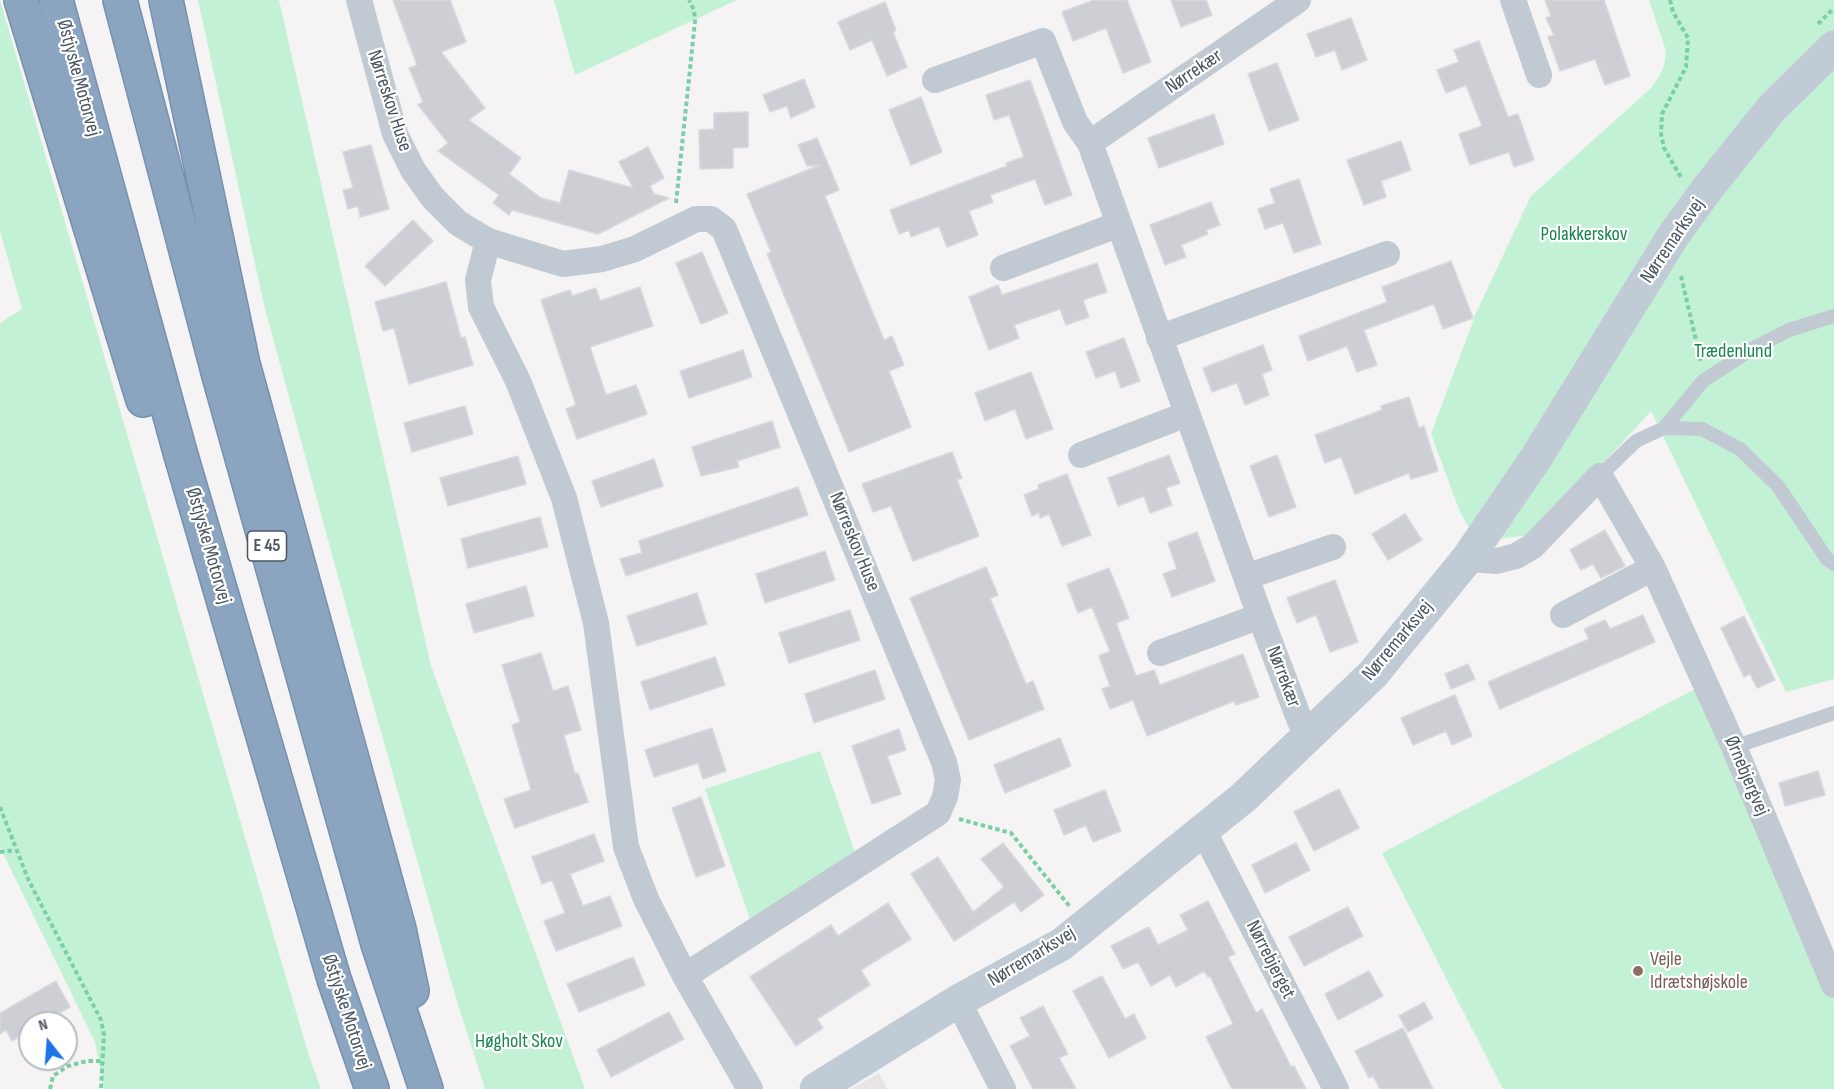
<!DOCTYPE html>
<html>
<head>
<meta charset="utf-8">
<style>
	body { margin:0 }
	#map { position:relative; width:1834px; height:1089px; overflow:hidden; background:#f5f3f3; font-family:"Sofia Sans Condensed",sans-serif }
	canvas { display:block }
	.north { position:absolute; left:18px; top:1011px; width:60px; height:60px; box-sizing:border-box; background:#fff; border:2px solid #b7bbc0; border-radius:50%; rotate:343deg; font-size:16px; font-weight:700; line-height:24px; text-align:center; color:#4a5661 }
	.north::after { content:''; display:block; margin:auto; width:21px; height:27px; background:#1a73e8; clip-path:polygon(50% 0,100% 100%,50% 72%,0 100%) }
</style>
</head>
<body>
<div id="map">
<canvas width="1834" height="1089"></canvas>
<div class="north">N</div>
</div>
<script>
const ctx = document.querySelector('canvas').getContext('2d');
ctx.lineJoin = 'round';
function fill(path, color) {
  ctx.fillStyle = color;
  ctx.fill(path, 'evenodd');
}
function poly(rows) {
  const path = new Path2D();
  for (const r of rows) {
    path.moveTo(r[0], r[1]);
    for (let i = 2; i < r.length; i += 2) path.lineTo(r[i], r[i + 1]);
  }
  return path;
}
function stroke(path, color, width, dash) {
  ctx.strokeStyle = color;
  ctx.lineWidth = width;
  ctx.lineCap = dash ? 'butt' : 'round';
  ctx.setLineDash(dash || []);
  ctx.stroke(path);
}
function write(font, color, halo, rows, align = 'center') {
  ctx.font = font + ' "Sofia Sans Condensed",sans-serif';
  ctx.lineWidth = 4.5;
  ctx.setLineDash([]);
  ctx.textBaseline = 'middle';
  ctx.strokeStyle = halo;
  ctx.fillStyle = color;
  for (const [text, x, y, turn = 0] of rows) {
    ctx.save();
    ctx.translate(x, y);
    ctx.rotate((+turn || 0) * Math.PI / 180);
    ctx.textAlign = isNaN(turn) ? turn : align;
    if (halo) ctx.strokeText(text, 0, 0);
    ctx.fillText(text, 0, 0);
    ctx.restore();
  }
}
fill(poly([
	[879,1073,887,1089,851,1089]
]), '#e6e4e5');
fill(poly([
	[0,0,309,1056,321,1089,104,1089,95,1042,0,847,0,323,22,309,0,231],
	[198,0,279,0,431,666,585,1089,485,1089,455,995,358,650,264,305],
	[554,0,737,0,575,75],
	[1649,0,1834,0,1834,32,1470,530,1460,512,1431,434,1476,313,1531,196,1651,88,1659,77,1664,66,1666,51],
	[1834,63,1834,679,1786,692,1651,411,1539,534,1497,539,1723,186],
	[1695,689,1834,1001,1834,1089,1503,1089,1382,853],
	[820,751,855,852,750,919,705,789]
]), '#c3f1d5');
const building = poly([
	[393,0,450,0,466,42,441,52,485,108,469,120,521,158,509,174,541,198,560,203,569,170,633,188,619,162,648,147,664,178,650,186,654,194,669,198,598,234,512,210,509,215,493,203,499,195,438,151,448,143,418,105,423,102,409,68,417,65,393,0],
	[1094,0,1127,0,1151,62,1123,73,1106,28,1073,41,1062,12,1094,0],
	[1171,0,1206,0,1212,15,1181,27,1171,0],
	[1545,0,1604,0,1630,76,1605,85,1595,59,1560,71,1548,37,1554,35,1546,18,1551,16,1545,0],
	[885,2,896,30,893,32,907,67,887,76,872,40,850,50,838,22,885,2],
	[1351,18,1367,60,1342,70,1335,50,1316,57,1307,34,1351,18],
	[1479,41,1508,117,1518,114,1534,160,1514,167,1509,152,1470,165,1459,134,1482,126,1466,85,1446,93,1437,70,1459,62,1454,50,1479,41],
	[1277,63,1299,120,1269,131,1248,74,1277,63],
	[804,79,815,107,791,118,787,106,770,112,763,95,804,79],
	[1030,80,1072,195,1045,205,1035,179,990,195,993,202,969,211,978,235,947,247,939,226,911,237,909,230,899,234,890,210,1007,166,1006,163,1024,157,1009,115,994,120,986,95,1030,80],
	[921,97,942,152,911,165,889,110,921,97],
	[748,112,748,147,733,148,733,168,700,169,699,130,714,129,714,113,748,112],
	[1214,114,1224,144,1159,168,1148,138,1214,114],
	[817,138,839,190,825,196,884,340,892,336,904,365,889,371,911,427,849,452,767,254,771,252,747,194,820,165,807,166,798,145,817,138],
	[1401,141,1411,170,1381,181,1386,197,1364,205,1347,160,1401,141],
	[371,145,389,209,360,217,358,206,348,209,343,190,353,188,343,152,371,145],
	[1299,179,1321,244,1294,253,1283,223,1265,229,1258,209,1275,203,1270,189,1299,179],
	[1211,202,1220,225,1206,230,1208,234,1181,245,1186,257,1165,265,1150,225,1211,202],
	[413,220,433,241,385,286,365,266,413,220],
	[702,252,728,313,701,324,676,263,702,252],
	[1451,261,1473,318,1443,329,1434,304,1364,330,1377,365,1357,372,1347,346,1308,361,1299,336,1387,302,1382,287,1451,261],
	[1097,263,1107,292,1083,300,1089,317,1066,325,1060,309,1014,325,1019,338,989,350,969,297,998,285,1002,295,1097,263],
	[446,282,461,338,465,337,473,365,409,384,394,328,383,331,375,302,446,282],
	[640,287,653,326,590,347,606,395,636,385,647,414,577,439,566,409,576,405,541,300,570,290,572,296,596,288,600,301,640,287],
	[1124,338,1140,381,1121,388,1115,371,1096,378,1086,352,1124,338],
	[1263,345,1272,370,1262,374,1269,395,1245,405,1237,383,1212,392,1203,368,1263,345],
	[743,350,752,377,689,398,680,371,743,350],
	[1031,372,1053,429,1026,439,1015,409,985,421,975,393,1031,372],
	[1409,397,1419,428,1424,426,1438,471,1411,479,1409,473,1355,494,1341,457,1325,463,1315,435,1382,410,1381,406,1409,397],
	[465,406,473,434,412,452,404,423,465,406],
	[772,421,780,447,737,461,739,467,701,476,692,447,772,421],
	[952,452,962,478,957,480,979,536,913,561,891,506,873,512,862,484,952,452],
	[1169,455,1180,483,1166,488,1172,505,1150,513,1144,496,1118,506,1108,478,1169,455],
	[1277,455,1296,507,1269,517,1250,466,1277,455],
	[518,456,526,484,448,506,440,478,518,456],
	[654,459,663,486,601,507,592,481,654,459],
	[1067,474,1091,535,1062,546,1049,514,1040,518,1039,513,1032,516,1024,495,1039,489,1038,485,1067,474],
	[798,487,808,515,626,576,620,559,642,553,639,541,798,487],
	[1405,514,1422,540,1388,560,1372,534,1405,514],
	[540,517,548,547,468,568,461,539,540,517],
	[1605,530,1625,566,1601,578,1593,564,1581,570,1570,550,1605,530],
	[1197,532,1215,581,1172,597,1163,574,1177,569,1168,543,1197,532],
	[825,551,835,580,765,603,756,574,825,551],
	[986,567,998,595,990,598,1026,684,1033,681,1044,709,969,740,910,598,986,567],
	[1109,568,1129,618,1116,623,1136,676,1154,670,1160,685,1243,654,1259,697,1236,705,1234,701,1147,736,1133,700,1110,709,1102,689,1110,686,1099,656,1110,651,1092,607,1078,613,1067,584,1109,568],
	[1335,580,1358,642,1330,652,1316,615,1297,623,1287,598,1335,580],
	[526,586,534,616,474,633,466,604,526,586],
	[697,593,707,624,637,646,627,616,697,593],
	[850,610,860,640,789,663,779,633,850,610],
	[1643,615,1655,642,1500,709,1488,682,1589,639,1584,629,1605,620,1610,629,1643,615],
	[1744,616,1775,680,1757,688,1750,674,1744,677,1721,628,1744,616],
	[541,653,553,691,568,686,581,730,564,735,575,774,578,773,588,802,515,828,504,799,531,790,512,725,520,722,502,665,541,653],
	[715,657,725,685,650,710,641,682,715,657],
	[1468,664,1475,679,1451,689,1445,674,1468,664],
	[875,670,885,699,814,723,805,694,875,670],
	[1455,695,1472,736,1452,745,1446,731,1413,745,1401,718,1455,695],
	[712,728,726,771,703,779,698,763,654,777,645,750,712,728],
	[899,729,906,750,887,756,901,794,872,804,852,746,899,729],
	[1060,738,1071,766,1005,793,994,765,1060,738],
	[1818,771,1825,795,1785,806,1779,783,1818,771],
	[1339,789,1359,828,1314,851,1294,812,1339,789],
	[1105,790,1121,831,1093,842,1086,825,1064,835,1054,810,1105,790],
	[701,797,725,866,696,877,672,808,701,797],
	[594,834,604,861,570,874,583,906,610,896,622,926,556,951,544,921,565,913,552,880,542,884,532,857,594,834],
	[1003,843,1044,895,1021,912,1014,902,954,941,911,874,938,857,973,912,1004,887,981,859,1003,843],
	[1296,843,1310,870,1265,893,1252,865,1296,843],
	[1208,901,1235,954,1228,957,1256,1013,1262,1009,1291,1067,1294,1066,1306,1089,1232,1089,1206,1037,1233,1024,1210,976,1208,977,1204,971,1176,987,1170,975,1151,986,1138,962,1123,969,1111,946,1149,927,1158,945,1188,930,1180,915,1208,901],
	[888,903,911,939,861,970,870,985,817,1019,823,1028,796,1046,750,977,831,925,838,936,888,903],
	[1348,907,1363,936,1304,966,1289,937,1348,907],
	[633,957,645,985,579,1012,567,984,633,957],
	[1369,971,1383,996,1338,1020,1325,994,1369,971],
	[1102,976,1125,1019,1134,1014,1146,1038,1109,1058,1073,991,1102,976],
	[56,981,70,1007,43,1023,30,1023,30,1030,12,1041,6,1030,0,1034,0,1013,56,981],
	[1424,1002,1433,1018,1408,1032,1399,1016,1424,1002],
	[1043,1006,1068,1054,1059,1058,1076,1089,1033,1089,1010,1046,1030,1036,1020,1018,1043,1006],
	[669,1012,684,1039,611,1077,597,1050,669,1012],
	[1403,1028,1433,1089,1380,1089,1373,1076,1369,1078,1355,1051,1403,1028]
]);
fill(building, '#cdcfd5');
stroke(building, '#d7d9de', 1.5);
const highway = poly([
	[21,0,143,400],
	[56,0,180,452,334,979,372,1089],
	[120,0,219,376,378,944,426,1089],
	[166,0,243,364,399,929,412,991]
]);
stroke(highway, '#7690ad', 36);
stroke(poly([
	[1670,0,1673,12,1688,38,1686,67,1662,114,1661,134,1664,148,1682,179],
	[1818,24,1834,8],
	[676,203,695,21,694,10,689,0],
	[1681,276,1701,362],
	[0,807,28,879,101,1020,104,1035,101,1089],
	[959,819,1011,833,1070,907],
	[0,852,15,850],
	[50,1089,53,1076,68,1066,87,1061,102,1061]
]), '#7ad0a6', 4, [4.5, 3]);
stroke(poly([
	[1664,428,1703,381,1752,349,1789,330,1834,316],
	[1600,476,1636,441,1664,428,1702,429,1740,449,1778,486,1827,559,1834,564],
	[1734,747,1834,713]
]), '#c1cad2', 14);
stroke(poly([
	[359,0,395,134,413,170,433,198,458,223,488,241,563,264,602,259,635,249,696,219,711,219,724,229,944,762,948,780,945,797,938,813,685,976],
	[1513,0,1539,75],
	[935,80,1043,41,1075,122,1090,143,1260,616,1300,721,1309,736],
	[1090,143,1298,0],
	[488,241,478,280,481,307,518,381,564,498,596,623,626,847,646,899,685,976,750,1089],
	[1003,268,1117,225],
	[1159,338,1387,254],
	[1081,455,1187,414],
	[1467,559,1497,561,1516,556,1533,546,1600,476,1653,568,1734,747,1834,985],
	[1246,577,1333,547],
	[1563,615,1653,568],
	[1160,653,1260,616],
	[1204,832,1336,1089],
	[958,1001,1003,1089]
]), '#c1cad2', 26);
stroke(poly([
	[816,1089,958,1001,1062,944,1244,797,1373,674,1467,559,1536,458,1673,236,1707,189,1772,108,1834,47]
]), '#c1cbd6', 33);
stroke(highway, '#8ba5c1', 33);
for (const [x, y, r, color] of [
	[1638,971,6,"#8d6e63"]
]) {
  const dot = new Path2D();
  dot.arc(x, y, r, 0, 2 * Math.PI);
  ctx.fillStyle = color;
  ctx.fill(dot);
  stroke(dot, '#fff', 2);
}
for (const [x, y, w] of [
	[267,546,39]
]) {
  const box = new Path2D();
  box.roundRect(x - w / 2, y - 15, w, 30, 4.5);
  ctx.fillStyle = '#fff';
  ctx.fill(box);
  stroke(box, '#4a5661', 1.5);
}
write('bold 18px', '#4a5661', null, [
	["E 45",267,546]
]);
write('20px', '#4a5661', '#fff', [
	["Nørrekær",1194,72,-34],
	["Østjyske Motorvej",78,78,75],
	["Nørreskov Huse",389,101,72],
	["Nørremarksvej",1673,241,-56],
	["Nørreskov Huse",854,542,68],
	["Østjyske Motorvej",208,546,74],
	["Nørremarksvej",1398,641,-50],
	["Nørrekær",1283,677,69],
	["Ørnebjergvej",1746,776,67],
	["Nørremarksvej",1032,957,-31],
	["Nørrebjerget",1270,960,63],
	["Østjyske Motorvej",346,1012,72]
]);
write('20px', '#17864f', '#fff', [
	["Polakkerskov",1584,235],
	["Trædenlund",1733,352],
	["Høgholt Skov",519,1042]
]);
write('20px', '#785e54', '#fff', [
	["Vejle",1650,960],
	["Idrætshøjskole",1650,983]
], 'left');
</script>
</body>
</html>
